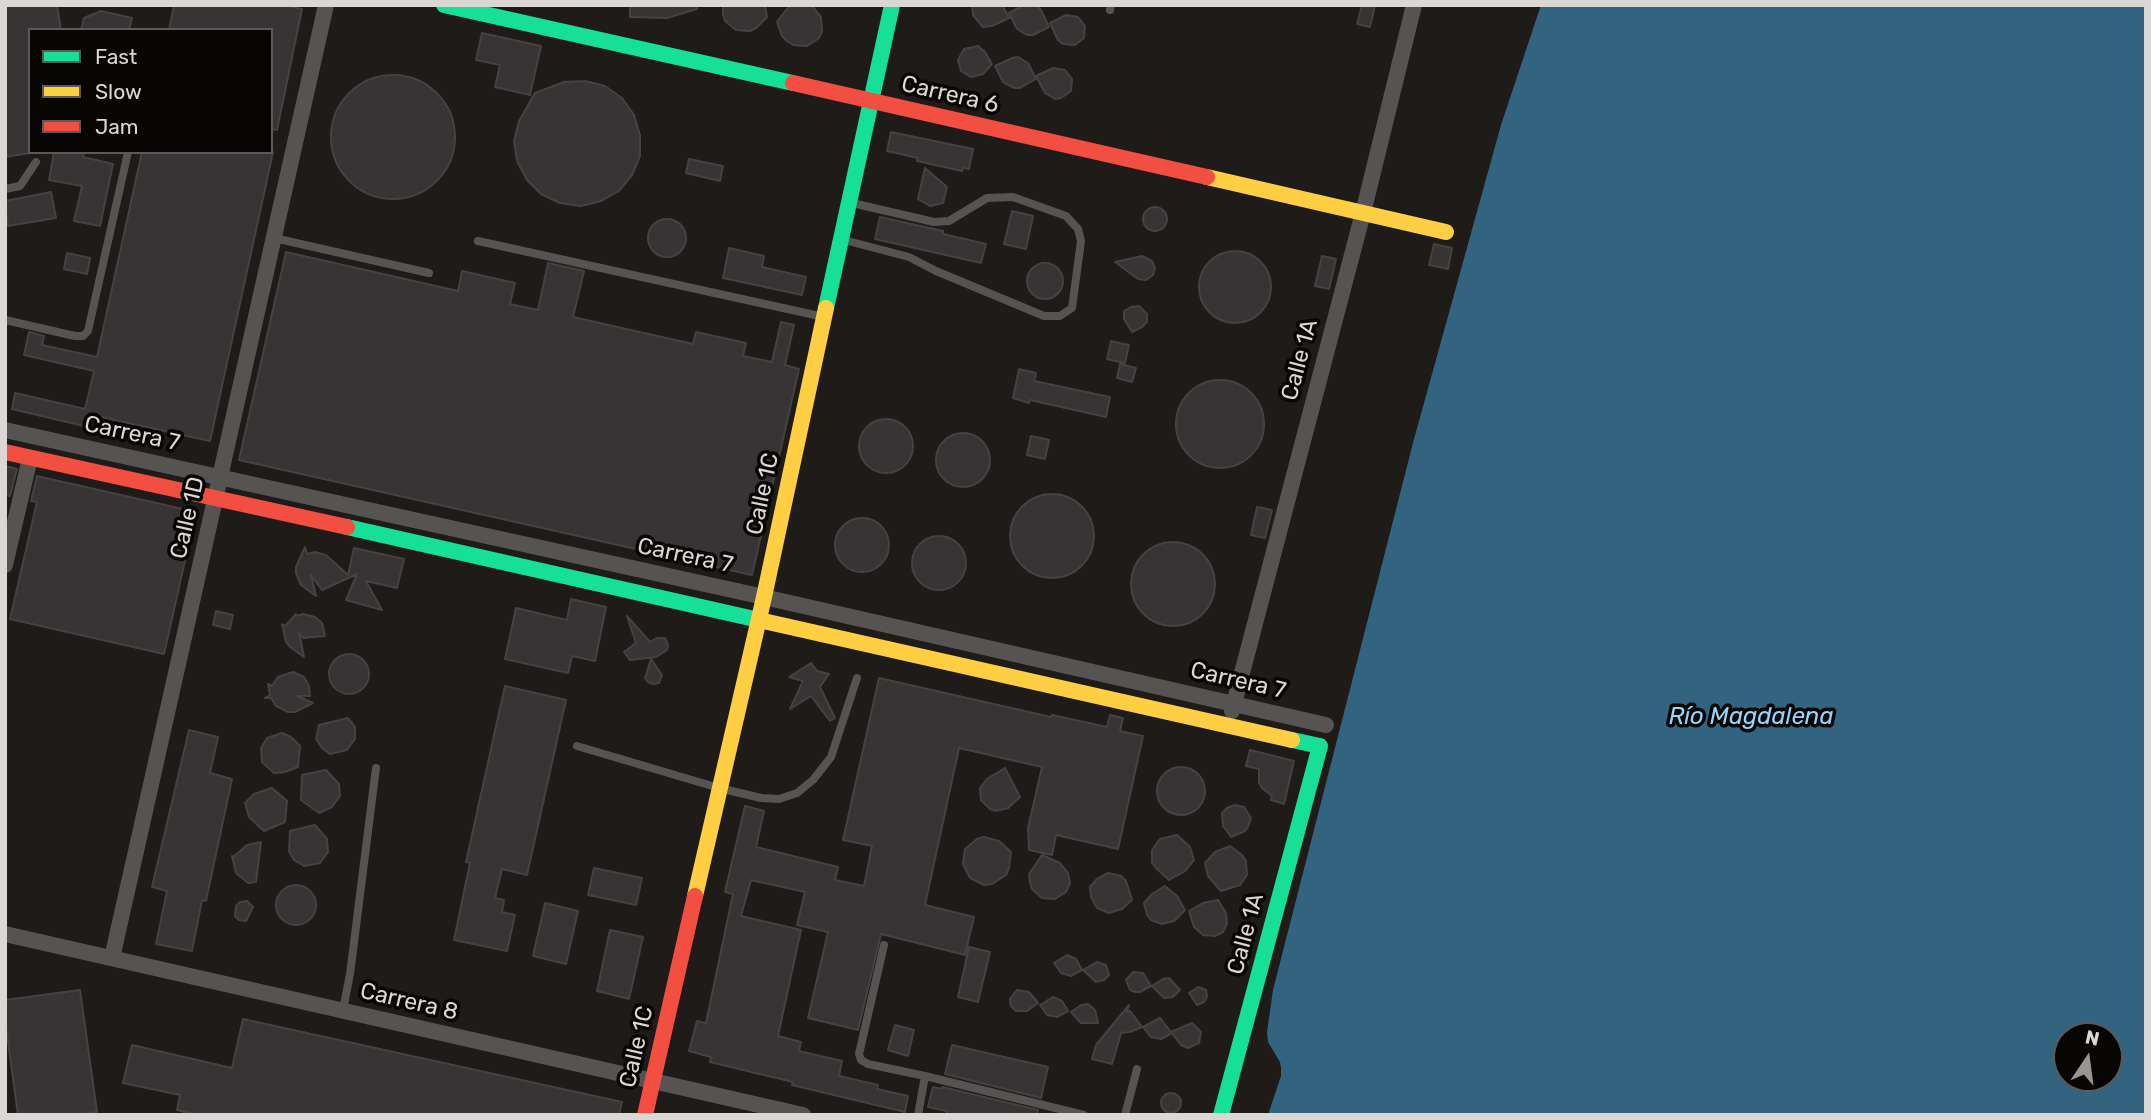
<!DOCTYPE html>
<html>
<head>
<meta charset="utf-8">
<style>
	body { margin:0 }
	#map { position:relative; width:2151px; height:1120px; overflow:hidden; background:#1e1b19; font-family:Rubik,sans-serif }
	canvas { display:block }
	.frame { position:absolute; inset:0; border:7px solid #dbd7d5; pointer-events:none }
	.legend { position:absolute; left:28px; top:28px; width:245px; height:126px; box-sizing:border-box; background:#080605; border:2px solid #5c5a58; margin:0; padding:9px 12px; list-style:none; font-size:21px; color:#dbd7d5 }
	.legend li { display:flex; align-items:center; gap:14px; height:35px }
	.legend b { width:35px; border:2px solid #5c5a58 }
	.north { position:absolute; left:2053px; top:1022px; width:70px; height:70px; box-sizing:border-box; background:#080605; border:2px solid #5c5a58; border-radius:50%; rotate:13deg; font-size:19px; font-weight:700; line-height:28px; text-align:center; color:#dbd7d5 }
	.north::after { content:''; display:block; margin:auto; width:24px; height:32px; background:#999593; clip-path:polygon(50% 0,100% 100%,50% 72%,0 100%) }
</style>
</head>
<body>
<div id="map">
<canvas width="2151" height="1120"></canvas>
<div class="frame"></div>
<ul class="legend">
<li><b style="height:9px;background:#16e098"></b>Fast</li>
<li><b style="height:9px;background:#ffcf43"></b>Slow</li>
<li><b style="height:9px;background:#f24e42"></b>Jam</li>
</ul>
<div class="north">N</div>
</div>
<script>
const ctx = document.querySelector('canvas').getContext('2d');
ctx.lineJoin = 'round';
function fill(path, color) {
  ctx.fillStyle = color;
  ctx.fill(path, 'evenodd');
}
function poly(rows) {
  const path = new Path2D();
  for (const r of rows) {
    if (r.length === 3) {
      path.moveTo(r[0] + r[2], r[1]);
      path.arc(r[0], r[1], r[2], 0, 2 * Math.PI);
      continue;
    }
    path.moveTo(r[0], r[1]);
    for (let i = 2; i < r.length; i += 2) path.lineTo(r[i], r[i + 1]);
  }
  return path;
}
function stroke(path, color, width, dash) {
  ctx.strokeStyle = color;
  ctx.lineWidth = width;
  ctx.lineCap = dash ? 'butt' : 'round';
  ctx.setLineDash(dash || []);
  ctx.stroke(path);
}
function write(font, color, halo, rows, align = 'center') {
  ctx.font = font + ' Rubik,sans-serif';
  ctx.lineWidth = 7;
  ctx.setLineDash([]);
  ctx.textBaseline = 'middle';
  ctx.strokeStyle = halo;
  ctx.fillStyle = color;
  for (const [text, x, y, turn = 0] of rows) {
    ctx.save();
    ctx.translate(x, y);
    ctx.rotate((+turn || 0) * Math.PI / 180);
    ctx.textAlign = isNaN(turn) ? turn : align;
    if (halo) ctx.strokeText(text, 0, 0);
    ctx.fillText(text, 0, 0);
    ctx.restore();
  }
}
fill(poly([
	[1541,5,2146,5,2146,1115,1268,1115,1281,1076,1281,1068,1280,1062,1268,1042,1267,1032,1273,990,1414,439,1501,125],
	[2067,1036,2109,1036,2109,1078,2067,1078]
]), '#326480');
const building = poly([
	[5,5,57,5,61,30,30,30,30,153,5,157,5,5],
	[174,5,284,5,302,9,277,130,271,129,271,30,169,30,174,5],
	[630,5,697,5,697,9,667,18,630,17,630,5],
	[723,5,765,5,767,17,756,28,750,31,736,30,725,21,723,14,723,5],
	[792,5,812,6,821,17,822,31,819,38,807,46,793,45,787,41,782,36,777,22,786,10,792,5],
	[972,5,1002,5,1009,18,992,26,983,27,973,15,972,5],
	[1024,5,1037,6,1041,10,1049,27,1033,35,1027,35,1017,29,1009,13,1024,5],
	[1362,5,1375,5,1370,27,1357,24,1362,5],
	[101,11,132,18,129,30,81,30,84,18,101,11],
	[1066,15,1078,17,1085,26,1084,38,1075,45,1063,44,1058,40,1050,23,1066,15],
	[482,33,541,46,530,95,495,87,500,65,476,60,482,33],
	[978,46,985,52,992,64,983,74,971,77,961,71,958,60,964,49,978,46],
	[1018,57,1028,63,1036,79,1020,88,1014,88,1003,82,995,66,1012,58,1018,57],
	[1053,68,1065,70,1072,79,1071,91,1061,98,1055,99,1045,93,1036,76,1053,68],
	[393,137,62],
	[585,81,605,86,622,98,634,115,640,135,640,156,632,175,619,191,601,201,581,206,560,203,541,194,527,180,517,161,514,141,519,121,535,93,564,82,585,81],
	[891,132,973,149,969,169,963,168,962,171,917,161,918,158,887,151,891,132],
	[54,152,84,152,83,157,113,164,100,226,74,221,82,186,49,180,54,152],
	[142,152,273,152,210,441,87,414,84,426,12,409,15,393,85,409,94,371,24,355,29,332,44,336,42,345,97,357,142,152],
	[689,159,723,166,720,181,686,173,689,159],
	[925,168,947,187,943,203,930,206,918,199,925,168],
	[51,192,56,218,8,226,5,201,51,192],
	[1155,219,12],
	[1012,211,1033,216,1026,249,1004,244,1012,211],
	[880,217,943,231,943,234,986,244,981,263,875,239,880,217],
	[667,238,19],
	[1434,244,1452,248,1448,269,1429,265,1434,244],
	[729,248,764,256,762,267,806,277,802,295,723,278,729,248],
	[1235,287,36],
	[286,252,458,291,462,271,515,283,510,304,538,310,548,263,584,271,573,317,693,344,696,332,746,343,743,356,772,362,781,322,794,325,785,365,799,369,752,575,239,460,286,252],
	[67,253,90,258,87,274,64,269,67,253],
	[1142,256,1152,261,1155,268,1153,275,1146,280,1138,279,1115,262,1142,256],
	[1322,256,1336,259,1329,289,1315,286,1322,256],
	[1045,281,18],
	[1139,306,1147,314,1147,322,1142,327,1132,332,1124,319,1124,311,1131,307,1139,306],
	[1111,341,1129,345,1125,363,1107,359,1111,341],
	[1120,364,1136,368,1132,382,1117,378,1120,364],
	[1019,369,1036,373,1034,381,1110,397,1106,417,1030,400,1029,403,1013,398,1019,369],
	[1220,424,44],
	[886,446,27],
	[963,460,27],
	[1031,436,1049,440,1045,459,1027,455,1031,436],
	[5,466,17,469,10,496,5,495,5,466],
	[37,476,196,512,164,654,10,619,37,502,31,501,37,476],
	[1052,536,42],
	[1257,507,1272,510,1265,538,1251,535,1257,507],
	[862,545,27],
	[939,563,27],
	[1173,584,42],
	[305,547,307,554,315,552,326,555,348,575,354,548,404,559,397,588,366,581,382,610,346,600,357,574,322,590,311,575,316,596,301,585,296,573,296,567,305,547],
	[571,599,606,607,595,661,572,656,568,673,505,659,516,608,567,620,571,599],
	[216,611,233,615,230,629,213,625,216,611],
	[296,614,296,616,303,614,315,617,322,623,325,636,303,638,299,633,304,657,290,647,286,642,282,624,285,626,296,614],
	[627,616,650,642,657,638,665,638,668,645,667,650,656,657,630,660,624,652,636,643,627,616],
	[349,674,20],
	[651,659,662,675,659,683,653,684,648,682,645,678,651,659],
	[811,663,817,671,829,674,820,687,835,718,830,721,811,696,790,709,803,681,789,677,811,663],
	[293,672,304,677,309,686,310,696,297,696,313,703,295,712,288,712,276,706,271,698,265,698,270,695,268,684,272,686,278,677,293,672],
	[879,678,1051,717,1052,715,1107,727,1110,715,1123,718,1120,731,1143,736,1118,849,1056,835,1052,855,1029,850,1028,828,1042,767,959,748,925,905,974,917,965,955,881,934,858,1030,808,1018,828,932,797,925,805,892,751,880,741,916,801,930,778,1036,801,1042,799,1051,842,1061,839,1076,878,1085,877,1089,908,1096,905,1112,792,1085,793,1082,710,1062,711,1057,689,1051,697,1021,706,1023,733,894,725,892,745,806,764,811,756,847,838,867,835,880,864,886,872,846,843,840,879,678],
	[505,686,566,700,527,875,502,869,495,898,504,900,502,912,515,915,507,951,454,940,470,863,466,862,505,686],
	[348,718,355,727,355,739,347,750,330,754,322,748,316,739,319,725,348,718],
	[189,730,218,737,210,773,232,779,206,901,202,900,192,951,156,944,167,891,152,887,189,730],
	[282,733,291,737,300,746,298,767,285,772,274,773,262,762,261,748,267,738,282,733],
	[1250,750,1294,761,1284,804,1271,800,1272,796,1262,788,1259,783,1259,769,1246,766,1250,750],
	[1181,791,24],
	[1005,768,1020,797,1008,808,996,811,990,809,981,800,980,788,987,779,1005,768],
	[326,770,339,784,340,796,332,807,319,813,301,800,302,775,326,770],
	[272,788,287,801,285,822,264,831,249,817,245,803,254,794,272,788],
	[1235,805,1244,807,1251,818,1248,827,1245,831,1231,837,1223,826,1222,813,1227,808,1235,805],
	[315,825,327,839,328,852,320,863,304,866,294,860,289,851,290,831,315,825],
	[1177,835,1190,847,1194,860,1185,871,1169,880,1156,868,1152,863,1152,850,1160,839,1177,835],
	[984,837,999,841,1011,852,1009,868,1006,875,992,884,984,885,970,878,963,864,965,849,977,839,984,837],
	[261,842,256,882,248,883,236,873,232,856,233,857,247,845,261,842],
	[1230,846,1242,855,1246,861,1247,875,1240,885,1221,891,1208,876,1205,863,1215,852,1230,846],
	[1042,855,1060,863,1068,873,1070,883,1066,892,1055,899,1042,898,1032,889,1030,883,1029,874,1042,855],
	[594,868,642,878,636,905,588,895,594,868],
	[1108,873,1121,876,1126,881,1132,900,1122,909,1109,913,1097,908,1091,897,1090,887,1097,879,1108,873],
	[296,905,20],
	[1165,886,1177,896,1185,910,1174,921,1162,924,1151,920,1147,915,1144,903,1152,894,1165,886],
	[1218,900,1226,913,1227,924,1223,932,1215,936,1203,935,1194,927,1189,911,1203,903,1218,900],
	[247,901,253,907,246,921,239,920,235,916,236,906,240,902,247,901],
	[545,903,578,911,566,964,533,956,545,903],
	[610,930,643,937,629,999,597,991,610,930],
	[1236,939,1253,942,1247,965,1232,962,1236,939],
	[969,947,990,952,978,1002,958,997,969,947],
	[1067,955,1076,959,1082,970,1071,976,1061,973,1054,963,1067,955],
	[1097,962,1106,965,1109,975,1104,980,1096,982,1083,970,1097,962],
	[1133,972,1143,973,1151,986,1140,992,1135,992,1130,990,1126,980,1133,972],
	[1169,978,1180,990,1173,997,1164,998,1152,986,1163,979,1169,978],
	[1198,987,1206,990,1207,997,1204,1002,1197,1005,1189,993,1198,987],
	[80,990,97,1112,75,1115,18,1115,5,1019,5,1000,80,990],
	[1017,990,1029,992,1038,1003,1027,1011,1016,1011,1011,1006,1010,999,1017,990],
	[1053,997,1062,1001,1068,1011,1057,1017,1047,1015,1040,1005,1053,997],
	[1088,1004,1095,1010,1098,1023,1081,1023,1071,1012,1081,1005,1088,1004],
	[1129,1005,1127,1012,1130,1011,1142,1027,1130,1032,1121,1033,1112,1064,1092,1059,1096,1045,1129,1005],
	[1160,1018,1171,1032,1192,1023,1201,1032,1199,1043,1188,1048,1181,1045,1172,1033,1161,1039,1151,1037,1143,1027,1160,1018],
	[243,1019,622,1102,619,1115,197,1115,177,1110,180,1095,123,1083,132,1045,232,1068,243,1019],
	[895,1025,914,1030,908,1056,888,1050,895,1025],
	[952,1045,1048,1067,1041,1098,945,1074,952,1045],
	[933,1087,942,1089,942,1087,1038,1110,1037,1115,946,1115,947,1111,928,1107,933,1087],
	[1171,1103,10]
]);
fill(building, '#363434');
stroke(building, '#454242', 2);
stroke(poly([
	[1110,10,1111,5],
	[5,189,20,186,36,162],
	[274,238,429,273],
	[844,240,909,257,936,271,1044,316,1060,316,1072,308,1081,241,1078,229,1066,216,1013,197,987,198,949,221,934,222,852,203],
	[478,241,824,317],
	[5,320,75,336,83,336,88,331,128,152],
	[577,746,719,788,761,798,779,799,797,793,813,780,831,757,857,678],
	[884,945,859,1054,861,1060,868,1064,925,1076,1084,1115],
	[343,1010,350,974,376,768],
	[918,1115,925,1076],
	[1125,1115,1137,1069]
]), '#555453', 8);
stroke(poly([
	[5,430,764,597,1326,725],
	[5,565,30,458],
	[1232,711,1363,213,1414,5],
	[5,934,803,1115],
	[112,958,326,5]
]), '#555453', 16);
stroke(poly([
	[444,5,793,83],
	[826,308,892,5],
	[347,527,759,620],
	[1221,1115,1320,746,1292,740]
]), '#16e098', 16);
stroke(poly([
	[1207,177,1446,232],
	[759,620,1292,740],
	[695,896,764,597,826,308]
]), '#ffcf43', 16);
stroke(poly([
	[793,83,1207,177],
	[5,452,347,527],
	[645,1115,695,896]
]), '#f24e42', 16);
write('23px', '#dbd7d5', '#080605', [
	["Carrera 6",950,95,13],
	["Calle 1A",1300,360,-75],
	["Carrera 7",132,434,12],
	["Calle 1C",763,494,-78],
	["Calle 1D",188,518,-77],
	["Carrera 7",685,556,12],
	["Carrera 7",1238,681,13],
	["Calle 1A",1246,934,-75],
	["Carrera 8",409,1002,13],
	["Calle 1C",637,1047,-77]
]);
write('italic 24px', '#94d5fb', '#080605', [
	["Río Magdalena",1751,717]
]);
</script>
</body>
</html>
